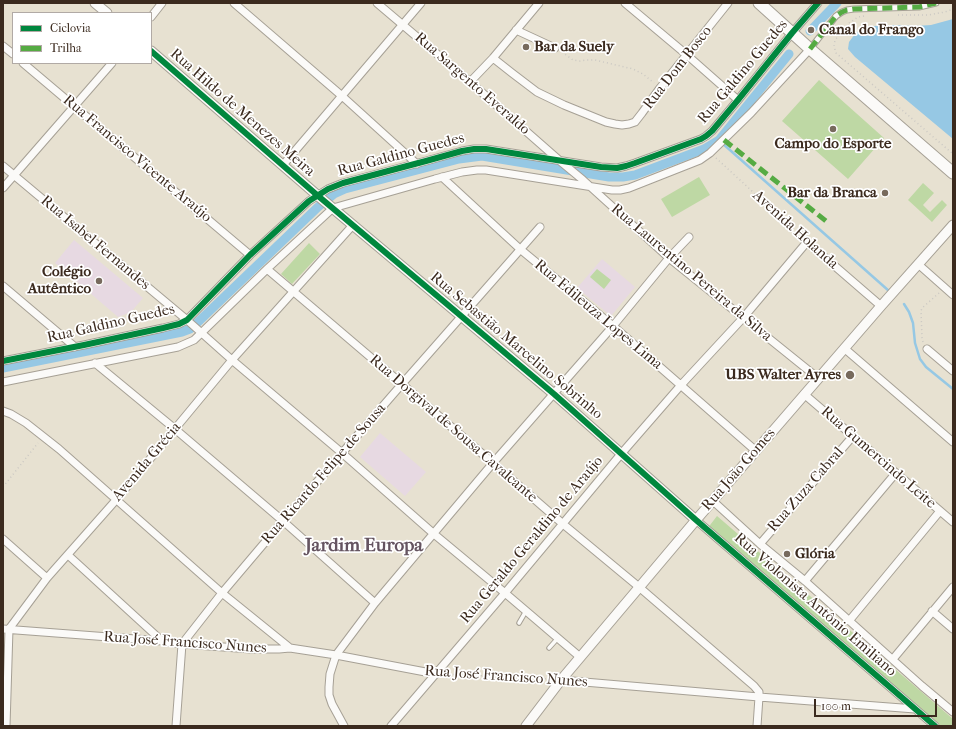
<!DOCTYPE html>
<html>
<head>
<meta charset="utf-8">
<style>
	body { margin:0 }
	#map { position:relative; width:956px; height:729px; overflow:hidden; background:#e7e1d1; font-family:"IM FELL French Canon",serif }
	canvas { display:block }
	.frame { position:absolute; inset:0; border:4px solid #3b2a1e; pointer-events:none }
	.legend { position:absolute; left:12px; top:12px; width:140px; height:52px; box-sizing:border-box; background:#fff; border:1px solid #b1aaa5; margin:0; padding:5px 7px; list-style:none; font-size:12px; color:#3b2a1e }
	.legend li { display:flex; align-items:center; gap:8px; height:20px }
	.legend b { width:20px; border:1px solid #b1aaa5 }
	.scale { position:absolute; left:814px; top:699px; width:123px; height:18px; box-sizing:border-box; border:2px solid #3b2a1e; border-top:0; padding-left:5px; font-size:12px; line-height:14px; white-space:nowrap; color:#3b2a1e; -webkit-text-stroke:3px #fff; paint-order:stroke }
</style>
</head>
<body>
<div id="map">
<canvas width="956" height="729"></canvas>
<div class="frame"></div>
<ul class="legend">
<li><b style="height:5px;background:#00873e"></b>Ciclovia</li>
<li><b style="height:5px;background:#55ab43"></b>Trilha</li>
</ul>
<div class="scale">100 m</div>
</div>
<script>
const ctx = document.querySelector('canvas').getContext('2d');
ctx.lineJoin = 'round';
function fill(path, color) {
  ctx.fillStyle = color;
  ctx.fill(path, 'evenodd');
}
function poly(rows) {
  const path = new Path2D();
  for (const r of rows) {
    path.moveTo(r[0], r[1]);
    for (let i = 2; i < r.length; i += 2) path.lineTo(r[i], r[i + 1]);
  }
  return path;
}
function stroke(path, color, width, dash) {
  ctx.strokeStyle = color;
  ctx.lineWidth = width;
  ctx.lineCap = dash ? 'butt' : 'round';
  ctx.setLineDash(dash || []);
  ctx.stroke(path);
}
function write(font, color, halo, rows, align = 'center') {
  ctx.font = font + ' "IM FELL French Canon",serif';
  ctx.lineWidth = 3.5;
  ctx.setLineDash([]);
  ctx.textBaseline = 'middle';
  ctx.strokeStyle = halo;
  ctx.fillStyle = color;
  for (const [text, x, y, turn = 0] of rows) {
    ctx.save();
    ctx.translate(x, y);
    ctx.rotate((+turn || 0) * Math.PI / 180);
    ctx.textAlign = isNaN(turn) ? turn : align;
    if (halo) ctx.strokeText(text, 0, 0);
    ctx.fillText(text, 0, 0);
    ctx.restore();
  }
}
fill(poly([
	[74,240,143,298,131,312,118,317,55,263],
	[602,259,635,287,611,316,577,288],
	[380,433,426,472,405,496,360,457]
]), '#e7d9e2');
fill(poly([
	[819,80,884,138,848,179,782,121],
	[699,177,710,195,672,217,661,199],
	[923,183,934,193,923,205,930,212,942,200,947,205,932,222,908,200],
	[309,243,320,254,292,284,281,274],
	[597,269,611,280,604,289,590,277],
	[717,516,953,719,953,726,940,726,707,529]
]), '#bed8a4');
fill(poly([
	[953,19,953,139,855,57,848,49,849,42,855,34,861,29,874,26,894,25,915,26,931,25]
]), '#96c8e4');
stroke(poly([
	[722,143,889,291],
	[904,304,909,312,913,323,915,343,920,359,926,367,953,389]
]), '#96c8e4', 2.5);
stroke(poly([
	[810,31,837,3],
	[3,368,182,332,190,329,196,324,318,207,334,194,345,189,459,159,482,156,609,177,623,177,635,175,704,149,719,140,789,54]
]), '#96c8e4', 9);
const service = poly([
	[519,623,526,611],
	[549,648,558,638]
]);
const pedestrian = poly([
	[810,49,836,16,842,12,847,10,854,9,919,7,936,3]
]);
const minor = poly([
	[234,3,342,96,417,164],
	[377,3,470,82,560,161,583,180,669,258,818,378],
	[625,3,687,55,738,100],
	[151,17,162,3],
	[516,30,555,48],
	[3,46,13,54],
	[493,58,512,73,537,92,564,105,606,122,615,124,622,125,629,124,635,122,642,113,660,88,728,3],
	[23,63,250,255],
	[470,82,493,58,539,3],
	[283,165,421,3],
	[3,166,187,320,232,360,342,453,434,534,505,593,580,657],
	[442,177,520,249,613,326,756,451],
	[3,188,112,63],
	[918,264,953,295],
	[267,269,402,384,563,524,639,587,754,686,759,692,759,697,757,726],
	[3,286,75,347],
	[844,348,953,442],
	[927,349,953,371],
	[3,361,84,345,163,328,179,324,187,320,250,255,309,201,328,189,343,183,426,161,462,151,474,149,486,149,601,167,617,168,626,166,635,163,701,139,706,136,712,131,738,100,792,33,818,3],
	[95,363,175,429,283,521,375,603],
	[3,382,178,347,194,340,267,269,333,208,435,179,462,172,477,170,486,170,612,190,620,190,629,188,700,160,710,153,751,113,810,49],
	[804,394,953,522],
	[3,411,11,414,26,423,59,449,222,593,290,648],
	[713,501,760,544,805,581,922,686,953,712],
	[696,520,935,726],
	[3,539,47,578],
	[760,544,853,436],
	[68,555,162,641],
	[805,581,895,474],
	[932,611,953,629],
	[849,621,940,511],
	[3,629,162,641,182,644,251,649,279,649,290,648,336,655,436,674],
	[893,659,953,587],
	[561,680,759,697,915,709],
	[6,726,9,629,47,578,116,500,232,360,353,225],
	[176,726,182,644,222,593,283,521,402,384,540,227],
	[344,726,332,704,329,695,329,687,330,674,336,655,375,603,493,463,613,326,669,258,689,237],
	[391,726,505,593,621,454,681,385,743,318,807,242,881,306]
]);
const tertiary = poly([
	[95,3,107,13],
	[151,51,317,195,554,394,696,520],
	[526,726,561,680,696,520,881,306,953,225]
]);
const primary = poly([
	[759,3,810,49,953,173]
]);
stroke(service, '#a6a095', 5.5);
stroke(pedestrian, '#a6a095', 7);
stroke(minor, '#a6a095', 9);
stroke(tertiary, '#a6a095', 11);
stroke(primary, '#a6a095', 13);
stroke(poly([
	[898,15,928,15,945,12,953,9],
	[864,16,858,17,849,23,835,40,834,46,836,53,953,154],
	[562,52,573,60,580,61,586,60,595,60,633,69,643,74,654,83],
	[716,158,802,237],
	[923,342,922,338,921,311,922,308,939,293],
	[3,487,38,443],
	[445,674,551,679]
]), '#cbc8c3', 1.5, [1, 3]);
stroke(service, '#fbfaf8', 3.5);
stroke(pedestrian, '#fbfaf8', 5);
stroke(minor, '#fbfaf8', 7);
stroke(tertiary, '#fbfaf8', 9);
stroke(primary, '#fbfaf8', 11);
stroke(poly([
	[810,49,836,16,842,12,847,10,854,9,919,7,936,3],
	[724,140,826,221]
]), '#55ab43', 5, [10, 5]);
stroke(poly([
	[151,51,317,195,554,394,696,520,935,726],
	[3,361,84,345,163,328,179,324,187,320,250,255,309,201,328,189,343,183,426,161,462,151,474,149,486,149,601,167,617,168,626,166,635,163,701,139,706,136,712,131,738,100,792,33,818,3]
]), '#00873e', 6);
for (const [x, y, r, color] of [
	[811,30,4,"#776a5d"],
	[526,47,4,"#776a5d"],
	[833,129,4,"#776a5d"],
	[885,193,4,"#776a5d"],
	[99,281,4,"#776a5d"],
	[850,375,5,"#776a5d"],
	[787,554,4,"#776a5d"]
]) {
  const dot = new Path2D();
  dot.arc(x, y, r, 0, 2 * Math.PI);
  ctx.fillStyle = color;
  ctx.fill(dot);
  stroke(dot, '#fff', 1.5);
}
write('bold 15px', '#3b2a1e', '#fff', [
	["Canal do Frango",819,30],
	["Bar da Suely",534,47],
	["Campo do Esporte",833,144,"center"],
	["Bar da Branca",877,193,"right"],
	["Colégio",91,272,"right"],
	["Autêntico",91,289,"right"],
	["UBS Walter Ayres",841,375,"right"],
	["Glória",795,554]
], 'left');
write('15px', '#3b2a1e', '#fff', [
	["Rua Dom Bosco",678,68,-52],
	["Rua Galdino Guedes",743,72,-50],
	["Rua Sargento Everaldo",472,84,41],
	["Rua Hildo de Menezes Meira",242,113,41],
	["Rua Galdino Guedes",401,155,-15],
	["Rua Francisco Vicente Araújo",137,159,40],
	["Avenida Holanda",795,230,42],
	["Rua Isabel Fernandes",95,243,40],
	["Rua Laurentino Pereira da Silva",691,273,40],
	["Rua Edileuza Lopes Lima",598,315,40],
	["Rua Galdino Guedes",111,324,-13],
	["Rua Sebastião Marcelino Sobrinho",516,346,40],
	["Rua Dorgival de Sousa Cavalcante",453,429,41],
	["Rua Gumercindo Leite",878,458,41],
	["Avenida Grécia",147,462,-50],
	["Rua João Gomes",739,470,-49],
	["Rua Ricardo Felipe de Sousa",324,474,-49],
	["Rua Zuza Cabral",806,490,-49],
	["Rua Geraldo Geraldino de Araújo",532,540,-50],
	["Rua Violonista Antônio Emiliano",815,605,41],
	["Rua José Francisco Nunes",185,643,4],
	["Rua José Francisco Nunes",506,677,4]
]);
write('bold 19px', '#655460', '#fff', [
	["Jardim Europa",364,546]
]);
</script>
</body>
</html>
